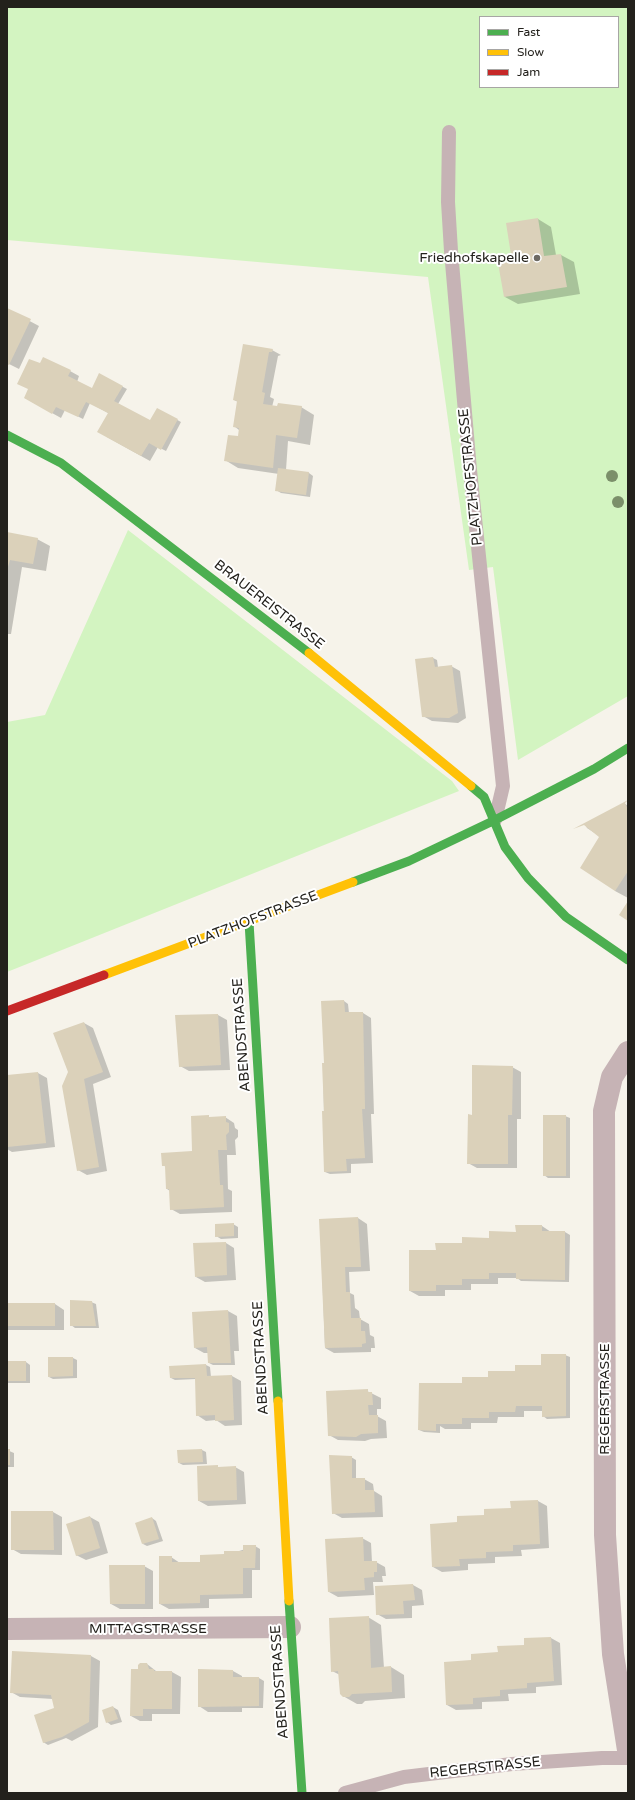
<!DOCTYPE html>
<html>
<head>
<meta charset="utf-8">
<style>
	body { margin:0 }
	#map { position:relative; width:635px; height:1800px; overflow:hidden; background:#f6f3ea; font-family:"Varela Round",sans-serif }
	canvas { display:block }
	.frame { position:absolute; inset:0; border:8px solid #23211c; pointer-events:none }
	.legend { position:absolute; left:479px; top:16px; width:140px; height:72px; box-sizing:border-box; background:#fff; border:1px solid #a7a6a4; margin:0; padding:5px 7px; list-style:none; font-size:12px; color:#23211c }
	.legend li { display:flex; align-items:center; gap:8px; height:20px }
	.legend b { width:20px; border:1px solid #a7a6a4 }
</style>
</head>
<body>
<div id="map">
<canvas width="635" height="1800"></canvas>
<div class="frame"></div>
<ul class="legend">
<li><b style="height:5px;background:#4caf50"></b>Fast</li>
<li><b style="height:5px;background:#ffc107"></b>Slow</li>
<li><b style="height:5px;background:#c62828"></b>Jam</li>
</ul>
</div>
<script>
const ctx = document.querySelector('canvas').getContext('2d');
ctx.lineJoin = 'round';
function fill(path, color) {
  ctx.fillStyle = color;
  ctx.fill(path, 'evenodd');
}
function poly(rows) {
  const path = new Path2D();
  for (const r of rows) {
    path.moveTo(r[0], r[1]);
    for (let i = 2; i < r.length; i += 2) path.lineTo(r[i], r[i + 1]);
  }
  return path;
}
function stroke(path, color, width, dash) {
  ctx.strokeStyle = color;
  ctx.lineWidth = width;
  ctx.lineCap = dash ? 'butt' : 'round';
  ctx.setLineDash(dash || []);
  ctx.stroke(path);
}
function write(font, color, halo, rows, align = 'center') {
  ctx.font = font + ' "Varela Round",sans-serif';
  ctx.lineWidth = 4;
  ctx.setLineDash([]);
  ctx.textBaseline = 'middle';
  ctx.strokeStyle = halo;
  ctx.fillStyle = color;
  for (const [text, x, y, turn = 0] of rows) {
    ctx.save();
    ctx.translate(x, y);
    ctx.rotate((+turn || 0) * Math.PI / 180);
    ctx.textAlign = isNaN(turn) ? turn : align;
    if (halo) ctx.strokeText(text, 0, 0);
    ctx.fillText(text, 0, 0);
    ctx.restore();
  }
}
fill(poly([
	[7,7,628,7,628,696,518,760,493,567,469,570,428,277,7,240],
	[480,17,618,17,618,87,480,87],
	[128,530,452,781,459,791,7,972,7,722,45,715]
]), '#d3f4c1');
fill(poly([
	[538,219,551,227,556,255,561,255,574,262,580,294,518,304,505,297,513,261],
	[7,309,39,326,19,369,7,363],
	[244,345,272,350,281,355,278,356,270,397,274,399,272,407,301,407,314,415,310,445,288,441,286,470,309,473,313,476,310,497,281,493,276,490,279,474,238,468,225,460,239,437,239,430,234,426,238,402,234,400],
	[48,368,70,371,79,376,77,382,93,389,100,375,127,389,118,404,158,426,157,409,181,422,166,451,158,447,150,461,107,437,108,413,90,403,83,419,65,410,61,418,25,398],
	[7,533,37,539,50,546,46,571,22,567,11,634,7,634],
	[433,658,437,660,438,667,451,666,460,671,466,718,458,723,432,721,423,716],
	[624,803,628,806,628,898,615,891,601,837,587,828,585,824],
	[344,1001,348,1004,349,1013,363,1013,371,1018,374,1114,371,1114,373,1163,351,1164,351,1173,330,1174,325,1172,323,1064,325,1064],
	[218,1015,227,1020,230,1070,189,1071,180,1066,177,1016],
	[84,1023,93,1028,111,1077,93,1084,107,1171,87,1175,78,1170,69,1072],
	[512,1067,521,1072,521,1119,517,1119,517,1168,477,1168,468,1163,473,1116],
	[38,1073,47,1078,55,1147,12,1152,7,1149,7,1076],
	[565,1116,570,1118,570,1178,548,1178,544,1175],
	[225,1117,234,1123,235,1128,238,1130,238,1137,235,1140,236,1155,227,1155,228,1189,232,1191,232,1212,180,1214,171,1209,170,1191,167,1189,166,1167,163,1165,193,1152],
	[358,1218,367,1224,370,1271,349,1272,350,1293,354,1295,355,1308,359,1311,360,1319,369,1324,370,1335,374,1337,375,1348,371,1348,371,1352,334,1353,325,1348,320,1220],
	[233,1224,238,1227,238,1238,221,1239,216,1236],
	[542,1226,551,1232,565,1232,570,1235,569,1282,521,1281,517,1278,498,1278,498,1284,471,1284,471,1290,445,1290,445,1296,419,1296,410,1291,437,1251],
	[226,1243,234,1248,236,1280,205,1282,196,1277],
	[91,1302,96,1304,99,1328,75,1328,71,1325],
	[7,1304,55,1304,64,1310,64,1330,7,1330],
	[228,1311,237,1316,239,1351,234,1351,235,1365,213,1365,209,1363,209,1353,204,1353,195,1348],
	[565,1355,570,1357,570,1418,547,1419,543,1416,543,1411,524,1411,524,1417,498,1417,497,1423,471,1423,471,1429,445,1429,440,1426,440,1433,424,1432,419,1430,463,1384,542,1366],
	[73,1358,77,1360,77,1378,53,1379,49,1377],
	[7,1362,26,1362,30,1365,30,1383,7,1383],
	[206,1365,210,1367,211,1377,232,1376,241,1381,242,1425,225,1426,216,1420,206,1421,197,1415,196,1379,175,1380,171,1378,170,1367],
	[367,1391,381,1398,381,1409,377,1409,377,1416,386,1421,387,1438,371,1439,365,1441,338,1440,329,1435],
	[7,1450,14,1453,14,1467,7,1467],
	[202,1450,206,1452,207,1464,183,1465,179,1463],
	[351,1457,356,1460,356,1479,364,1479,373,1484,374,1491,382,1496,383,1517,342,1518,333,1513],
	[235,1467,244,1472,246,1504,208,1506,199,1501],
	[538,1501,547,1506,549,1548,521,1550,522,1556,495,1557,495,1563,468,1564,468,1570,442,1572,433,1567,459,1523],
	[53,1512,62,1517,62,1555,21,1554,12,1549],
	[90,1517,99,1522,108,1553,86,1560,76,1555],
	[152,1518,156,1521,163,1541,147,1546,143,1544],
	[362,1538,371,1543,372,1562,376,1562,385,1567,386,1576,382,1576,383,1582,373,1582,374,1595,338,1597,329,1592],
	[255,1546,260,1549,260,1570,252,1570,252,1598,209,1599,209,1608,169,1609,160,1604,171,1557,180,1563,201,1563],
	[144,1566,153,1571,153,1609,120,1609,111,1604],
	[413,1585,422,1590,424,1605,412,1606,412,1618,386,1619,377,1614],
	[368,1617,381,1625,384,1668,391,1667,404,1675,405,1698,365,1701,362,1704,357,1704,343,1696,340,1675,332,1671],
	[551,1638,560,1643,562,1685,536,1687,536,1693,508,1694,509,1701,482,1702,482,1709,456,1710,447,1705,472,1661,525,1646,525,1639],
	[13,1652,91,1656,100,1661,98,1727,72,1741,66,1738,48,1745,43,1742,56,1711,53,1699,20,1697,11,1692],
	[147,1664,156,1671,172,1672,181,1677,180,1714,152,1714,152,1721,140,1721,131,1716,139,1670],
	[233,1671,242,1676,242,1678,259,1678,264,1681,263,1708,242,1708,242,1712,208,1712,199,1706],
	[113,1707,118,1710,122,1722,111,1725,107,1722]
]), '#0003');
fill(poly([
	[538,218,544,256,561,254,567,287,504,297,498,263,512,261,506,223],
	[7,308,31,319,9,365,7,364],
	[243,344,273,349,272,352,269,352,262,392,265,393,263,404,277,406,278,403,302,406,297,438,276,435,273,468,224,461,228,435,238,436,239,428,233,427,237,401,233,400],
	[43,357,71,370,68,376,92,388,99,373,123,386,114,401,150,420,157,408,178,419,161,450,149,443,141,456,97,432,108,413,86,402,78,417,56,407,52,414,24,398,28,389,17,384,29,359,40,363],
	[278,468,309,472,306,495,275,491],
	[7,532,38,538,33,564,10,560,7,570],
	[433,657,435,667,452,665,458,713,449,718,422,717,415,659],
	[628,800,625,803,628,810,628,871,615,891,580,868,599,837,584,825,573,829],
	[628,901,628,921,619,915],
	[344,1000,345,1012,363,1012,365,1109,362,1109,365,1158,346,1159,347,1171,324,1172,322,1111,324,1111,322,1063,324,1063,321,1001],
	[218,1014,221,1065,179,1067,175,1015],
	[84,1022,103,1072,84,1079,99,1167,77,1171,62,1086,68,1072,53,1033],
	[472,1065,513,1066,512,1115,508,1115,508,1164,467,1164,468,1114,472,1115],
	[38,1072,46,1143,7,1147,7,1075],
	[209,1115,209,1117,226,1116,226,1122,229,1123,229,1132,226,1135,227,1150,218,1150,220,1185,223,1185,224,1207,170,1210,169,1189,166,1189,165,1166,162,1166,161,1153,192,1151,191,1116],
	[543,1115,566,1115,566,1176,543,1176],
	[358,1217,361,1267,345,1267,346,1292,350,1292,351,1318,361,1318,361,1331,365,1331,366,1343,362,1344,362,1347,325,1348,319,1219],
	[234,1223,234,1236,215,1237,215,1224],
	[515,1225,542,1225,542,1231,565,1231,565,1280,516,1279,516,1273,489,1273,489,1279,462,1279,462,1285,436,1285,436,1291,409,1291,409,1250,436,1250,435,1243,462,1243,462,1237,489,1238,489,1231,516,1232],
	[226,1242,227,1275,195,1277,193,1243],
	[70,1300,92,1301,96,1326,70,1326],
	[7,1303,55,1303,55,1326,7,1326],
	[228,1310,231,1363,208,1363,207,1347,194,1348,192,1312],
	[541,1354,566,1354,566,1416,542,1417,542,1406,516,1406,515,1412,489,1412,489,1418,462,1418,462,1424,436,1424,436,1431,418,1430,419,1383,462,1383,462,1377,488,1377,488,1371,515,1371,515,1365,541,1365],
	[48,1357,73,1357,73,1376,48,1377],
	[7,1361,26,1361,26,1381,7,1381],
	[206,1364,207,1376,232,1375,234,1420,215,1421,215,1415,196,1416,195,1378,170,1378,169,1366],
	[368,1389,368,1392,372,1392,373,1405,368,1405,369,1415,378,1415,378,1433,361,1434,356,1437,328,1436,326,1391],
	[7,1449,10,1449,10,1465,7,1465],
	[202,1449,203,1462,178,1463,177,1450],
	[329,1455,352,1456,352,1478,365,1478,365,1490,374,1490,375,1512,332,1514],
	[218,1465,218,1467,236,1466,237,1500,198,1501,197,1466],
	[538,1500,540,1544,513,1545,513,1551,486,1552,486,1558,459,1559,460,1566,432,1567,430,1524,457,1522,457,1516,484,1515,484,1509,511,1508,510,1501],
	[11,1511,53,1511,54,1550,11,1550],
	[90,1516,100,1548,76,1556,66,1524],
	[152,1517,159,1539,142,1544,135,1523],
	[363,1537,364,1561,377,1561,377,1572,374,1572,374,1577,364,1578,365,1590,328,1592,325,1539],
	[243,1545,256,1545,255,1568,243,1568,243,1594,200,1595,200,1603,159,1604,159,1556,172,1556,172,1562,200,1562,200,1555,224,1554,224,1551,243,1551],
	[109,1565,145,1565,145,1604,110,1604],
	[413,1584,415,1600,403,1601,404,1614,376,1615,375,1586],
	[369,1616,371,1668,391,1666,392,1692,352,1694,349,1697,343,1697,340,1694,338,1671,331,1672,329,1618],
	[551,1637,554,1681,527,1683,527,1688,500,1690,500,1696,473,1698,473,1704,446,1705,444,1662,471,1660,471,1654,498,1652,497,1646,524,1645,524,1638],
	[12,1651,91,1655,89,1722,62,1737,43,1743,34,1715,54,1708,51,1695,10,1693],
	[140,1663,147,1663,149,1669,154,1669,154,1671,172,1671,172,1709,143,1709,143,1716,130,1716,131,1669,138,1669,138,1665],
	[198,1669,233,1670,233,1677,259,1677,259,1706,198,1707],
	[113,1706,118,1719,106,1723,102,1710]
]), '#dbd1ba');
stroke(poly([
	[449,132,448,202,451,251,470,470,503,786,495,820],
	[345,1793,404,1777,512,1764,602,1758,628,1758]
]), '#c6b3b5', 14);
stroke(poly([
	[628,1052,612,1077,604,1111,605,1535,613,1654,628,1750],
	[7,1629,290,1627]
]), '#c6b3b5', 22);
stroke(poly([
	[7,435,61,463,309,653],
	[471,786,484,797,505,847,528,878,566,917,628,960],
	[353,882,409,861,495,820,594,769,628,748],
	[249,922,278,1401],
	[289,1601,302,1793]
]), '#4caf50', 9);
stroke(poly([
	[309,653,471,786],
	[104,975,353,882],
	[278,1401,289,1601]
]), '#ffc107', 9);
stroke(poly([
	[7,1011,104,975]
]), '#c62828', 9);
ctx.fillStyle = '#7b8f6a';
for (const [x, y] of [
	[612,476],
	[618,502]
]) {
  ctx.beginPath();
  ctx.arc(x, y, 6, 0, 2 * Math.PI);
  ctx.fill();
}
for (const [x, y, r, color] of [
	[537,258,4,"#6d6a64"]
]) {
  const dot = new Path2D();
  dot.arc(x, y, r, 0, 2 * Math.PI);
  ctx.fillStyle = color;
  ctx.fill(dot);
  stroke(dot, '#fff', 1.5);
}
write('14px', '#23211c', '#fff', [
	["Friedhofskapelle",529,258]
], 'right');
write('14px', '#23211c', '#fff', [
	["PLATZHOFSTRASSE",471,477,-96],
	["BRAUEREISTRASSE",269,605,38],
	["PLATZHOFSTRASSE",253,920,-21],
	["ABENDSTRASSE",242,1035,-94],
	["ABENDSTRASSE",261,1358,-93],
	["REGERSTRASSE",605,1399,-90],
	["MITTAGSTRASSE",148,1629],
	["ABENDSTRASSE",280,1682,-94],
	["REGERSTRASSE",485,1768,-6]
]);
</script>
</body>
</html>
